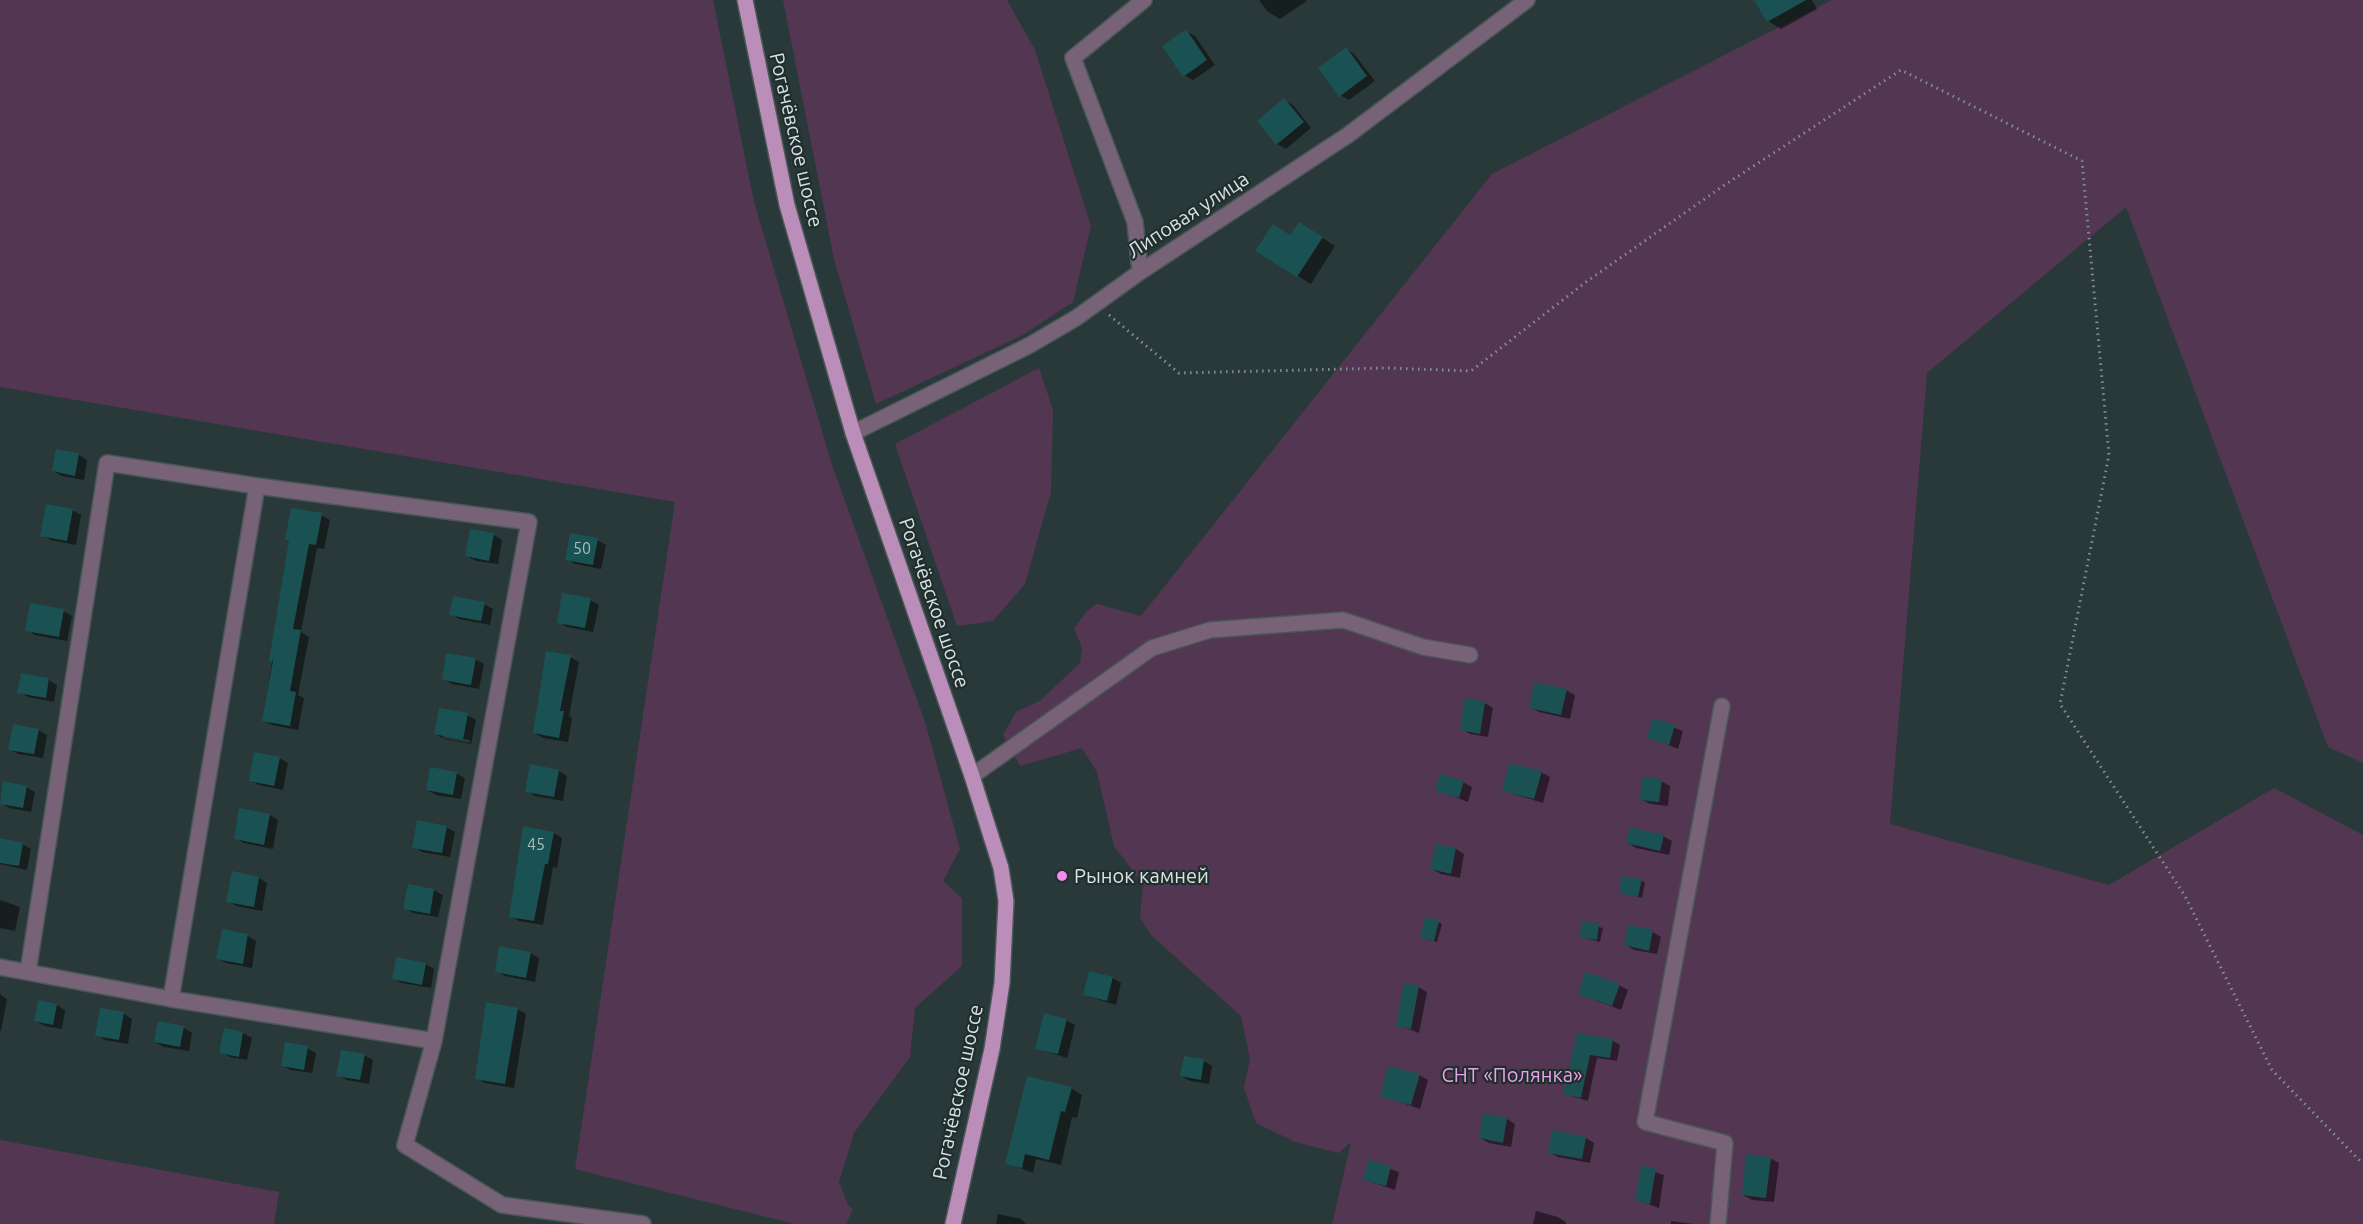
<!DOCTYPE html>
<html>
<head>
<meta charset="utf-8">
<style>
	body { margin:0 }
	canvas { display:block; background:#293838 }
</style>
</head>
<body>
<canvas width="2363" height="1224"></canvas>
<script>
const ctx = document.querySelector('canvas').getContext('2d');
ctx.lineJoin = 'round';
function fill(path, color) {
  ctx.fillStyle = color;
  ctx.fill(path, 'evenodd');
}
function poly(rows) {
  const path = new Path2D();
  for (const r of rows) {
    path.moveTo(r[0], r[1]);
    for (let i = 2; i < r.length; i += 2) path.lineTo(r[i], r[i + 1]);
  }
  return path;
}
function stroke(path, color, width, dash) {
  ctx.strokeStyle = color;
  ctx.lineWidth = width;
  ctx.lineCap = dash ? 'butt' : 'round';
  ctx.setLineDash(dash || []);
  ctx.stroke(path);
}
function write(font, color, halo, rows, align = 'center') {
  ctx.font = font + ' Ubuntu,sans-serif';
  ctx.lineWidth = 4.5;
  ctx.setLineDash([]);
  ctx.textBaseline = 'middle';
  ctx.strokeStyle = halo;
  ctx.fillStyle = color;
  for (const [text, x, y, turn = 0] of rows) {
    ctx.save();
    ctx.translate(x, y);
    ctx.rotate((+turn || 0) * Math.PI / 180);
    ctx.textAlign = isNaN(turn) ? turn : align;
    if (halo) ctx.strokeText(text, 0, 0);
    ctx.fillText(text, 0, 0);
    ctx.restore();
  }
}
fill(poly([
	[0,0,713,0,754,202,832,465,926,725,960,849,943,881,962,898,962,966,915,1008,910,1057,854,1133,839,1182,848,1205,853,1209,846,1224,795,1224,575,1169,675,502,0,387],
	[783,0,1007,0,1035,50,1091,226,1073,302,1023,335,876,404,834,259],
	[1832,0,2363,0,2363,763,2328,747,2126,207,1927,373,1890,824,2109,885,2274,788,2363,835,2363,1224,1332,1224,1351,1142,1339,1153,1295,1142,1256,1123,1244,1088,1250,1059,1241,1016,1152,936,1140,918,1143,884,1114,846,1097,772,1082,748,1020,766,1003,735,1016,712,1041,700,1080,663,1082,648,1074,628,1088,610,1097,604,1141,616,1492,174],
	[1039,368,1053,410,1051,492,1025,584,993,621,957,626,895,444],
	[0,1140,279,1192,274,1224,0,1224]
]), '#533652');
fill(poly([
	[1259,0,1306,0,1307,1,1280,19,1267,11],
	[1756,0,1812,0,1817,9,1781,29,1768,21],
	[1186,31,1195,36,1215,65,1193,80,1184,75],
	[1346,49,1354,54,1375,81,1349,100,1340,95],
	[1284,100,1293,105,1311,128,1286,149,1277,144],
	[1312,231,1335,246,1311,284,1257,251,1291,236],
	[57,451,79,455,87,460,84,480,62,476,53,471],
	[72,510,81,515,76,545,51,540,42,535],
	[321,515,330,520,324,549,317,548,301,632,309,637,298,695,304,698,298,730,272,725,263,720,291,541,287,539],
	[494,535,502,540,498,564,476,561,467,556],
	[597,540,606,545,601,569,575,564,567,559],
	[590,600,599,605,593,632,567,627,559,622],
	[484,604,493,609,490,625,459,619,451,614],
	[63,611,72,616,67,641,35,635,27,630],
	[570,657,579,662,569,716,572,718,568,742,543,738,534,733],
	[475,659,484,664,479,689,452,684,443,679],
	[49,680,57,685,54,702,28,697,19,692],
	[1566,690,1575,695,1570,719,1539,712,1530,707],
	[1485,703,1493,708,1488,737,1470,734,1462,729],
	[467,715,476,720,471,744,444,739,436,734],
	[443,734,470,740,470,743,443,738],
	[1654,720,1683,731,1678,749,1649,737],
	[38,730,47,735,43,758,18,754,10,749],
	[279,758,288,763,283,790,259,785,250,780],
	[559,771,567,776,563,801,535,796,527,791],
	[1541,772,1550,777,1543,803,1504,791],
	[456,773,465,778,461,799,436,795,427,790],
	[1661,781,1670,786,1668,806,1650,804,1641,799],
	[1463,782,1472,787,1468,802,1437,790],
	[26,787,35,792,31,812,9,808,1,803],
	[270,815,278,820,273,849,244,843,235,838],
	[446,827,455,832,450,857,422,852,414,847],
	[554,833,562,838,557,868,553,867,543,925,519,921,511,916],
	[1663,836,1672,841,1669,855,1636,848,1628,843],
	[0,840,22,844,31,849,27,870,0,864],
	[1456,849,1464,854,1460,878,1441,874,1432,869],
	[259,878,267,883,262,911,236,906,228,901],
	[1641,880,1645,883,1642,898,1621,892],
	[409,886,434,890,443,895,438,917,413,913,405,908],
	[0,900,20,907,15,931,0,928],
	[1438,922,1442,924,1437,942,1426,939],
	[1583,923,1603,928,1600,942,1581,937],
	[223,931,248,936,256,941,252,968,226,963,218,958],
	[1653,932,1661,937,1657,954,1634,950,1626,945],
	[530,953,539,958,535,982,505,976,496,971],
	[426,964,434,969,431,988,402,983,394,978],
	[1113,978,1121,983,1116,1005,1084,995],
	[1619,985,1628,990,1621,1010,1579,994],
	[1418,987,1427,992,1419,1033,1398,1025],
	[0,994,7,999,1,1031,0,1031],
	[57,1005,65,1010,62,1029,45,1026,36,1021],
	[101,1009,124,1014,132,1019,128,1044,105,1040,97,1035],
	[517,1009,526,1014,514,1088,485,1083,477,1078],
	[1066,1020,1075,1025,1067,1058,1037,1048],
	[159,1023,184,1028,192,1033,189,1051,164,1047,155,1042],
	[225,1030,243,1033,252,1038,247,1060,230,1057,221,1052],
	[1578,1035,1613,1041,1620,1045,1617,1061,1597,1058,1588,1101,1565,1094],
	[307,1048,316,1053,312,1073,291,1070,282,1065],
	[364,1055,373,1060,369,1084,347,1080,338,1075],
	[1204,1061,1212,1066,1209,1084,1190,1081,1182,1076],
	[1419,1075,1428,1080,1420,1109,1382,1096],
	[1071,1088,1082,1095,1077,1118,1072,1117,1061,1165,1036,1159,1033,1173,1007,1163],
	[1507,1119,1515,1124,1511,1147,1489,1143,1480,1138],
	[1586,1138,1594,1143,1590,1163,1558,1157,1549,1152],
	[1770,1158,1779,1163,1774,1202,1752,1200,1743,1195],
	[1369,1161,1399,1172,1395,1190,1365,1180],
	[1642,1168,1664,1175,1659,1208,1637,1200],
	[1536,1211,1558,1217,1566,1222,1566,1224,1533,1224],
	[998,1214,1021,1219,1026,1224,996,1224],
	[1671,1221,1694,1224,1671,1224]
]), '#0007');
fill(poly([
	[1754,0,1806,0,1767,22],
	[1186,29,1207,60,1183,77,1162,46],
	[1346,47,1367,76,1339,97,1318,68],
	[1284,98,1304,122,1276,145,1257,121],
	[1299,222,1323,237,1297,277,1255,251,1273,224,1290,235],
	[56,449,79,453,75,476,52,471],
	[46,504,73,509,67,541,40,536],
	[291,508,322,513,316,545,309,544,293,629,301,630,290,691,296,692,290,726,262,721,273,661,269,661,289,540,285,540],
	[470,529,494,533,489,561,465,556],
	[570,533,598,538,593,565,565,560],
	[562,593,591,598,585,628,557,623],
	[453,596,485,602,481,621,449,615],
	[30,603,64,609,59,637,25,631],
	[546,651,571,655,560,711,564,711,559,738,533,733],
	[446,653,476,658,471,685,442,680],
	[21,673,49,678,46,698,17,693],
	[1534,682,1567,689,1561,715,1529,708],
	[1465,698,1485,702,1480,734,1460,730],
	[439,708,468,713,463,740,434,734],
	[1653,718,1675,725,1669,745,1647,738],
	[13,724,39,729,34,754,8,750],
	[254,752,280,757,274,786,249,781],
	[1509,763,1542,771,1534,799,1502,791],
	[530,764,559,770,554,797,525,792],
	[430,767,457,772,453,795,426,790],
	[1440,774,1464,781,1459,798,1435,791],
	[1642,777,1662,779,1659,802,1640,800],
	[3,781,27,786,23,808,0,804],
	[239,808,270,814,264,845,234,839],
	[417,820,447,826,442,853,412,848],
	[523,826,554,832,548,864,545,864,534,921,509,917],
	[1630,827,1664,835,1660,851,1626,843],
	[0,838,23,843,19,866,0,863],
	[1436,844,1456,848,1451,874,1430,869],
	[232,871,259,877,254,907,226,902],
	[1622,876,1642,879,1638,897,1619,893],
	[408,884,434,889,430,914,403,909],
	[1425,917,1439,920,1434,941,1420,937],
	[1582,921,1599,924,1597,940,1579,937],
	[1628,925,1653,930,1649,951,1624,945],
	[222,929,248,934,243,964,216,959],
	[499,946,531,952,526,978,495,972],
	[396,957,426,963,422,985,392,979],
	[1089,971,1113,977,1107,1001,1083,995],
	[1585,972,1620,984,1612,1006,1578,994],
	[1404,983,1419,986,1411,1029,1396,1026],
	[38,1000,57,1004,53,1025,34,1021],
	[486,1002,518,1008,505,1084,475,1079],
	[100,1008,124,1012,119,1040,95,1036],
	[1044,1013,1067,1019,1058,1054,1035,1049],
	[158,1021,184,1026,180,1047,154,1042],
	[224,1028,243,1032,239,1057,219,1053],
	[1577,1033,1613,1039,1610,1058,1590,1055,1581,1098,1563,1094],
	[285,1042,308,1046,304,1070,281,1066],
	[341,1050,365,1054,360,1080,336,1076],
	[1184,1056,1204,1059,1201,1080,1180,1076],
	[1388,1066,1420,1074,1411,1105,1380,1097],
	[1027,1076,1072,1087,1065,1112,1061,1111,1049,1160,1025,1154,1022,1168,1005,1164],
	[1483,1113,1507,1118,1503,1143,1479,1138],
	[1552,1130,1586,1137,1582,1159,1548,1153],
	[1746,1154,1771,1157,1766,1198,1742,1195],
	[1368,1160,1391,1166,1386,1186,1363,1180],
	[1641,1166,1656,1168,1650,1204,1635,1201]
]), '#1a5153');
const minor = poly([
	[1140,272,1135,222,1073,58,1144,0],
	[853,433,1030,345,1076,318,1140,272,1348,135,1527,0],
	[972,776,1152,648,1210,630,1343,620,1423,647,1470,655],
	[0,967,171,999,434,1041],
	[28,972,107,463,257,486,529,522,434,1041,405,1145,502,1205,643,1224],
	[171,999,257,486],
	[1718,1224,1725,1143,1645,1122,1722,706]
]);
const major = poly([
	[745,0,787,205,853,433,972,776,1001,868,1006,901,1002,983,992,1049,953,1224]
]);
stroke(minor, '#495757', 18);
stroke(major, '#495757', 18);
stroke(poly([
	[1109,315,1179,373,1387,368,1471,371,1586,282,1726,184,1901,70,2082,161,2109,455,2060,704,2185,896,2272,1070,2363,1164]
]), '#849090', 3, [1.5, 4.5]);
stroke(minor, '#786277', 15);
stroke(major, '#bb8db9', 15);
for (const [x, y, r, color] of [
	[1062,876,6,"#f38af1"]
]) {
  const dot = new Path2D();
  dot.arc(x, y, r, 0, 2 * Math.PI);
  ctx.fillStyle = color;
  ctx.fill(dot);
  stroke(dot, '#202e2e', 2);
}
write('16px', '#a9bebe', null, [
	["50",582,549],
	["45",536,845]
]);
write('20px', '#d9e2e2', '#202e2e', [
	["Рогачёвское шоссе",796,140,77],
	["Липовая улица",1188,215,-33],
	["Рогачёвское шоссе",934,603,71],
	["Рогачёвское шоссе",958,1092,-78]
]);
write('20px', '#d9e2e2', '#202e2e', [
	["Рынок камней",1074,876]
], 'left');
write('20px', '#eaa2e8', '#202e2e', [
	["СНТ «Полянка»",1512,1075]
]);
</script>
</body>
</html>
